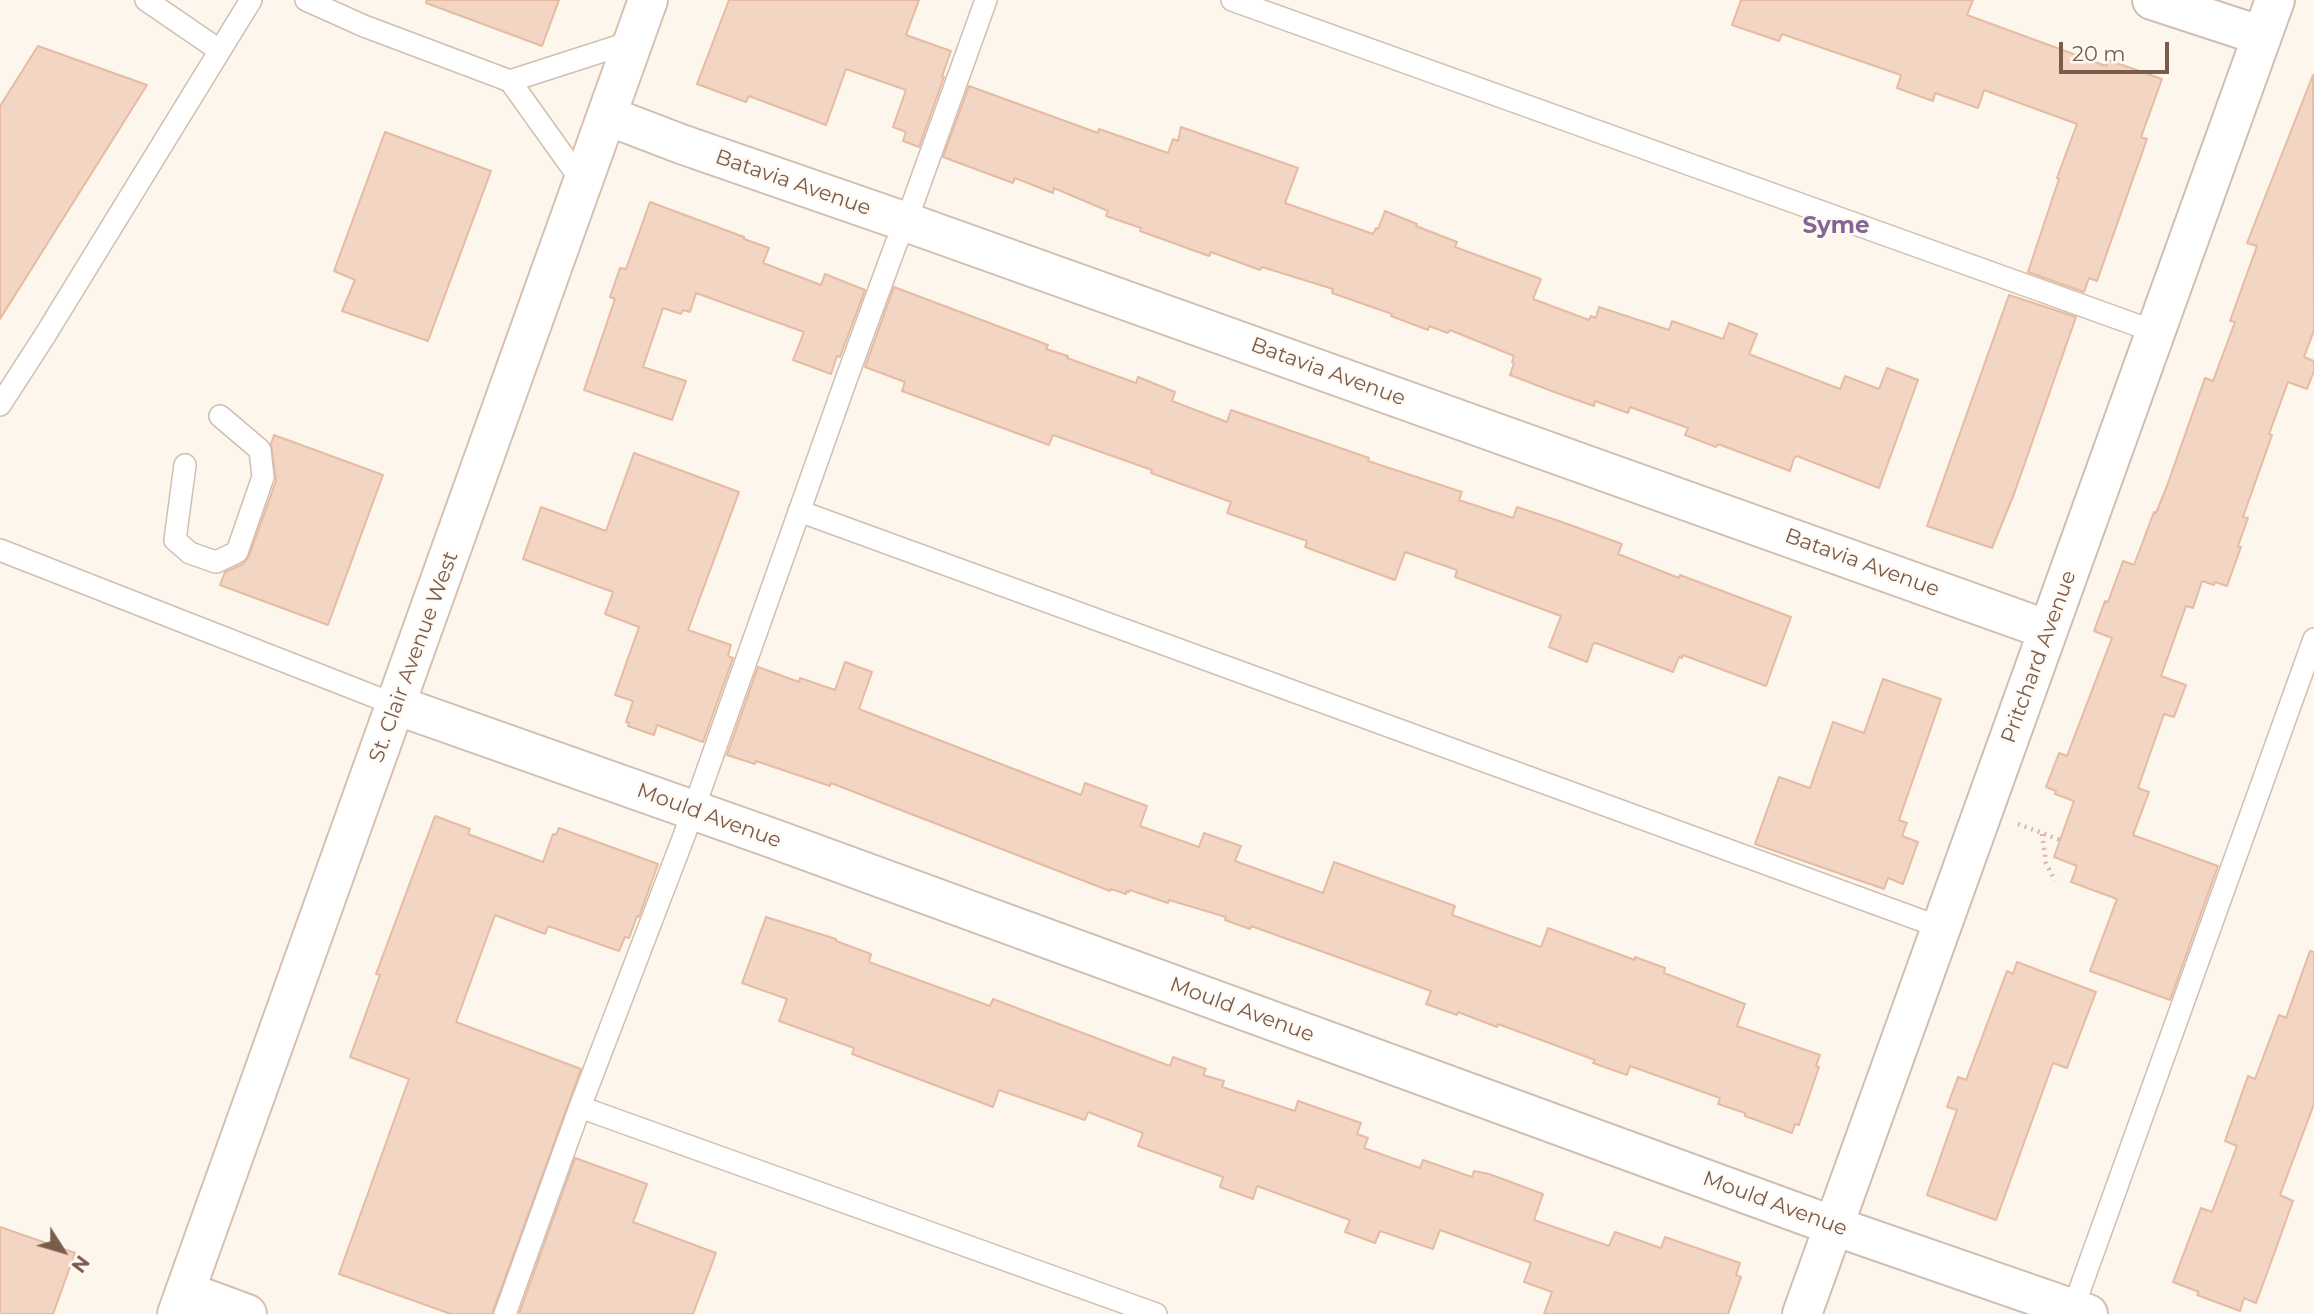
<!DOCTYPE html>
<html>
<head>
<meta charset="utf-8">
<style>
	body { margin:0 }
	#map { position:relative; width:2314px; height:1314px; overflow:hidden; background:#fdf6ec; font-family:Montserrat,sans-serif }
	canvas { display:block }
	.north { position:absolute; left:28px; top:1216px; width:70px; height:70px; -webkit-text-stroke:5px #fffaf3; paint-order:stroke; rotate:127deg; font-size:19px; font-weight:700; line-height:28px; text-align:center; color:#7a5c4d }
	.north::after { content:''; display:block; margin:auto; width:24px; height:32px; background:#7a5c4d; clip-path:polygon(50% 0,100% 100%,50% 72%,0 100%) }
	.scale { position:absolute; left:2059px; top:42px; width:110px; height:32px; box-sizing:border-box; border:4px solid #7a5c4d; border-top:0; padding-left:9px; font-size:21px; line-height:24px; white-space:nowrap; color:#7a5c4d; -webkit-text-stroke:5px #fffaf3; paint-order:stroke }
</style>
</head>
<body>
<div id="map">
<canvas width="2314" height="1314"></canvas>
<div class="north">N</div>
<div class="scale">20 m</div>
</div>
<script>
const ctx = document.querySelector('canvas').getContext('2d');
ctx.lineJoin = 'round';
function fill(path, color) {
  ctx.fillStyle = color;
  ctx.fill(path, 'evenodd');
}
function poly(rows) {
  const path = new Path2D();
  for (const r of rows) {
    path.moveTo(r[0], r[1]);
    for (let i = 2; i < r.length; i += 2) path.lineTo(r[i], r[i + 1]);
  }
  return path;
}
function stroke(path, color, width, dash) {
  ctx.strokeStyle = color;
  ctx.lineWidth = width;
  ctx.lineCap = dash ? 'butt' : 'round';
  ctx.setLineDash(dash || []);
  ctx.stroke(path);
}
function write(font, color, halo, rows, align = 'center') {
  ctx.font = font + ' Montserrat,sans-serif';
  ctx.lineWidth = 5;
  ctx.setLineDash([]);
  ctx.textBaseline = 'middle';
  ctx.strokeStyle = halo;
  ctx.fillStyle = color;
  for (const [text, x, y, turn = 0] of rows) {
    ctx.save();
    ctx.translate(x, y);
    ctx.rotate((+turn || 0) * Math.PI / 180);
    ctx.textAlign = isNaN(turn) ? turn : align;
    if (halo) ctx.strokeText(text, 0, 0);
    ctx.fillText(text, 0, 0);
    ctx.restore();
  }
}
const building = poly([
	[427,0,559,0,542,46,426,3,427,0],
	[729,0,919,0,906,35,951,51,942,76,944,77,919,147,903,141,906,132,893,127,906,90,846,69,826,125,749,96,746,102,697,84,729,0],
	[1741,0,1973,0,1967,15,2106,66,2108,60,2162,79,2141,137,2147,139,2097,281,2089,278,2084,292,2028,272,2059,179,2057,178,2077,124,1984,90,1978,108,1935,93,1933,101,1897,88,1901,75,1782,34,1779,41,1732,25,1741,0],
	[38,46,147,85,0,319,0,106,38,46],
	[2313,75,2314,330,2304,357,2314,361,2314,371,2307,389,2288,382,2269,434,2272,435,2243,517,2248,518,2238,546,2241,547,2227,586,2215,582,2214,585,2202,581,2193,608,2186,606,2161,676,2186,685,2174,717,2164,714,2138,788,2149,792,2133,835,2218,866,2170,1000,2090,971,2117,899,2071,882,2077,866,2054,857,2074,801,2055,794,2056,791,2046,787,2059,753,2067,756,2112,638,2094,631,2105,601,2108,602,2123,561,2134,565,2154,512,2156,513,2167,486,2205,378,2213,381,2235,322,2230,321,2257,246,2247,243,2313,75],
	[969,86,1098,133,1099,129,1168,153,1173,139,1178,141,1181,127,1298,168,1285,203,1373,234,1376,228,1378,229,1385,211,1417,224,1416,226,1457,242,1455,247,1541,279,1533,299,1589,320,1591,316,1596,318,1599,307,1669,330,1672,321,1723,339,1729,323,1757,334,1749,354,1840,389,1845,376,1879,389,1887,368,1918,380,1879,488,1797,456,1794,458,1790,471,1718,444,1716,447,1685,435,1688,428,1630,407,1628,413,1595,401,1594,406,1557,393,1510,375,1514,363,1512,362,1514,356,1450,330,1448,333,1429,326,1428,330,1391,316,1392,314,1332,293,1333,289,1262,267,1260,270,1211,252,1209,256,1140,231,1141,228,1106,216,1108,211,1054,188,1053,193,1015,178,1013,183,943,157,969,86],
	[385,132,491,171,428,341,342,311,355,280,334,271,385,132],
	[650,202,744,237,744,239,769,248,763,263,821,285,825,274,865,290,840,357,837,356,831,374,793,360,804,332,696,293,690,312,683,310,681,314,663,308,643,367,686,381,672,420,584,390,615,299,610,297,620,268,626,269,650,202],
	[894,287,1048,345,1046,349,1068,356,1067,358,1136,383,1138,377,1175,392,1172,401,1227,422,1231,410,1369,458,1368,461,1462,492,1459,500,1513,518,1517,507,1562,522,1622,544,1618,554,1679,578,1680,575,1791,617,1766,686,1683,655,1682,658,1679,657,1673,672,1596,643,1593,644,1587,662,1549,647,1561,616,1455,577,1457,570,1405,552,1395,580,1305,547,1307,541,1227,513,1231,502,1151,473,1152,470,1053,435,1049,445,902,391,905,382,865,367,894,287],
	[2009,295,2076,317,2014,494,1992,548,1927,526,2009,295],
	[274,435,383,475,328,625,220,585,225,572,243,564,249,556,276,481,271,444,274,435],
	[634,453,739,492,688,630,731,645,728,656,733,658,703,742,657,725,654,735,628,726,629,723,626,722,633,701,615,695,639,627,605,614,613,592,523,559,541,507,606,531,634,453],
	[845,662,872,672,859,709,1081,795,1085,783,1147,806,1140,826,1199,847,1204,833,1241,846,1235,861,1323,893,1334,862,1455,906,1452,915,1541,947,1548,928,1635,960,1635,957,1665,968,1664,973,1745,1004,1737,1026,1820,1055,1816,1066,1819,1067,1799,1125,1795,1124,1792,1133,1745,1116,1745,1113,1718,1104,1720,1098,1630,1066,1627,1075,1593,1063,1595,1060,1498,1024,1497,1027,1458,1012,1457,1015,1426,1004,1431,991,1368,968,1251,926,1250,929,1225,920,1226,917,1169,900,1168,903,1130,890,1129,892,1127,891,1126,894,1111,889,1110,891,831,783,830,786,756,761,755,764,727,755,758,667,799,682,800,678,835,690,845,662],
	[1883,679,1941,699,1899,820,1907,823,1902,836,1918,842,1903,884,1888,878,1884,889,1755,844,1779,777,1810,788,1833,722,1864,733,1883,679],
	[435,816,470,829,468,834,543,862,553,834,556,835,559,828,658,864,639,917,637,916,629,938,625,937,619,951,548,926,545,934,495,915,456,1022,581,1069,492,1314,451,1314,339,1274,409,1079,350,1057,380,975,376,974,435,816],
	[766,917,836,939,836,941,871,954,869,962,990,1006,993,999,1170,1066,1173,1057,1206,1069,1203,1075,1224,1081,1222,1087,1295,1111,1298,1101,1361,1123,1357,1134,1368,1138,1364,1148,1420,1168,1423,1160,1472,1177,1474,1171,1489,1174,1543,1194,1534,1220,1609,1246,1615,1232,1661,1248,1665,1237,1740,1263,1736,1275,1741,1277,1728,1314,1544,1314,1552,1292,1524,1282,1531,1263,1440,1230,1433,1249,1380,1231,1375,1243,1345,1232,1350,1220,1257,1186,1253,1199,1220,1187,1223,1177,1138,1146,1143,1133,1088,1112,1085,1120,999,1090,993,1107,852,1054,854,1048,779,1021,787,999,742,983,766,917],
	[2310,951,2314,952,2314,1104,2280,1195,2293,1201,2270,1265,2256,1303,2244,1298,2240,1311,2197,1295,2199,1292,2173,1282,2201,1208,2212,1212,2237,1146,2225,1141,2248,1076,2255,1079,2279,1015,2286,1018,2310,951],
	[2017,962,2096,992,2067,1068,2053,1063,1996,1220,1927,1195,1957,1110,1947,1107,1958,1077,1966,1080,2007,971,2013,974,2017,962],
	[575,1158,647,1184,633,1222,716,1253,693,1314,519,1314,575,1158],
	[0,1227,75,1253,53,1314,0,1314,0,1227]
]);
fill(building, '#f3d5c3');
stroke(building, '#e6bba3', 2);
const lane = poly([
	[146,0,219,50],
	[306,0,364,26,510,81,583,183],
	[1232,0,2156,332],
	[510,81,634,41],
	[0,405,44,337,251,0],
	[185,465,175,540,190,553,216,562,237,552,263,477,260,450,220,416],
	[799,511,1942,928],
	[0,550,396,705],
	[580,1107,1156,1314],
	[505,1314,580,1107,684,836,847,377,896,244,906,222,986,0],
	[2071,1314,2314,639]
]);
const street = poly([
	[2152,0,2262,36],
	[608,116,681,144,906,222,2048,630],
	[396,705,769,837,1834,1226,2088,1314],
	[1802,1314,2275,0]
]);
const secondary = poly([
	[185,1291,247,1314],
	[177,1314,648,0]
]);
stroke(lane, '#d1beb0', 24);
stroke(street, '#d1beb0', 42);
stroke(secondary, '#d6c0b0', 42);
stroke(poly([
	[2018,824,2060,840],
	[2042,834,2046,863,2055,881]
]), '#d9b8a5', 4.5, [2, 5]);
stroke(lane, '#fff', 21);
stroke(street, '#fff', 38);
stroke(secondary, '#fff', 38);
write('21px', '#7a5c4d', '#fffaf3', [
	["Batavia Avenue",793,183,19],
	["Batavia Avenue",1328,372,20],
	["Batavia Avenue",1862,563,20],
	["St. Clair Avenue West",414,657,-70],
	["Pritchard Avenue",2039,657,-70],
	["Mould Avenue",709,816,20],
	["Mould Avenue",1242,1010,20],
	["Mould Avenue",1775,1204,20]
]);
write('bold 23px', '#846695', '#fffaf3', [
	["Syme",1836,226]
]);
</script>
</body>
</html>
